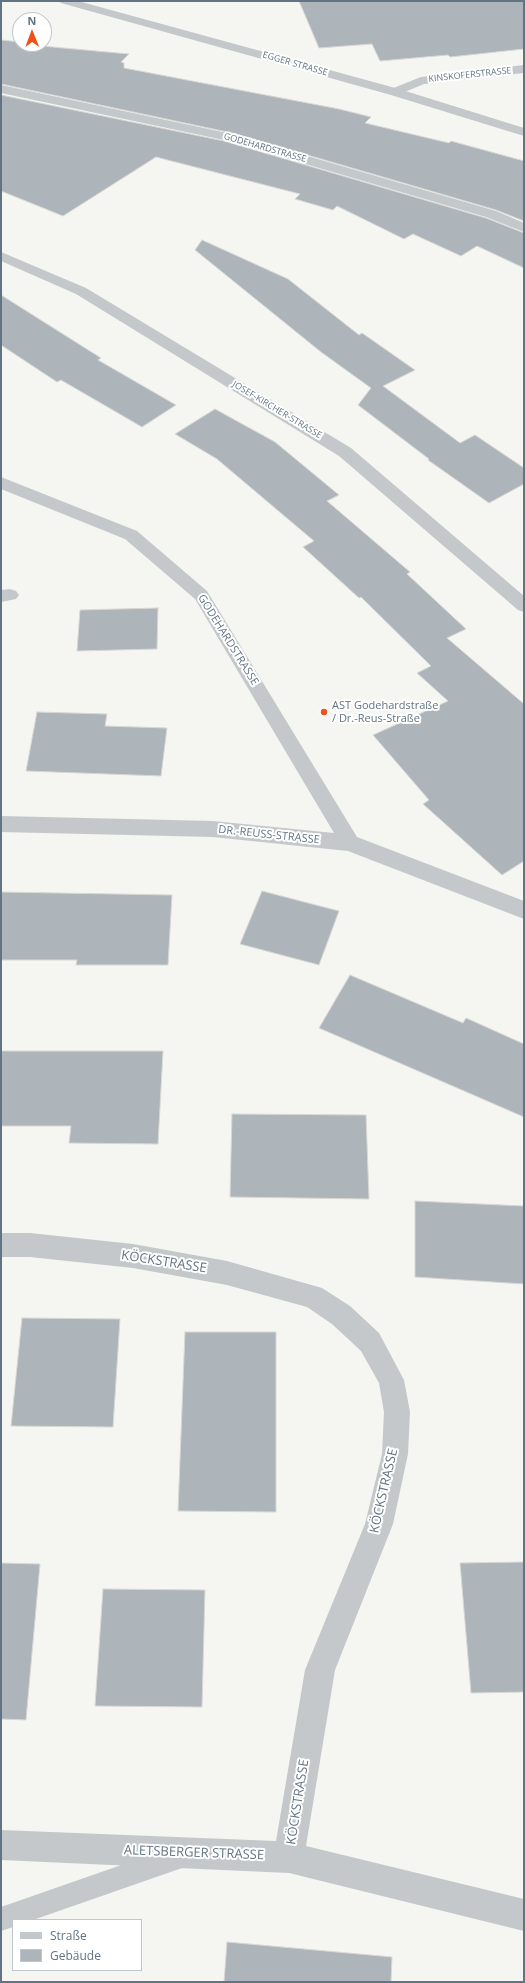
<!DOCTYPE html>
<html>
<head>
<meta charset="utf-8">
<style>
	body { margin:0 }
	#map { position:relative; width:525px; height:1983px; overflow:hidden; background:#f5f5f1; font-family:"Open Sans",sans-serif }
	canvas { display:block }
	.frame { position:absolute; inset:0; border:2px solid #627484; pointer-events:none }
	.legend { position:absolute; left:12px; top:1919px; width:130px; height:52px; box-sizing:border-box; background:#fff; border:1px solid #c0c7ce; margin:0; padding:5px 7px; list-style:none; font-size:12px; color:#627484 }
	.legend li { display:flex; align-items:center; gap:8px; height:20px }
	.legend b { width:20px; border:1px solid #c0c7ce }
	.north { position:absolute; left:12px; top:12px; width:40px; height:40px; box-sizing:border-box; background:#fff; border:1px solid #c0c7ce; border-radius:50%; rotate:359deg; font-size:11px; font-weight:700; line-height:16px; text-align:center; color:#627484 }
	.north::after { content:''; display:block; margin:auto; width:14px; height:18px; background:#ed521a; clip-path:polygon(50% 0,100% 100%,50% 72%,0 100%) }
</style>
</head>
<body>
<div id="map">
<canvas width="525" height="1983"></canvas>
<div class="frame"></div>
<ul class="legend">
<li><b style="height:5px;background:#c4c8cb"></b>Straße</li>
<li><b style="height:11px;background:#aeb5ba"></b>Gebäude</li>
</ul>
<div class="north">N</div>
</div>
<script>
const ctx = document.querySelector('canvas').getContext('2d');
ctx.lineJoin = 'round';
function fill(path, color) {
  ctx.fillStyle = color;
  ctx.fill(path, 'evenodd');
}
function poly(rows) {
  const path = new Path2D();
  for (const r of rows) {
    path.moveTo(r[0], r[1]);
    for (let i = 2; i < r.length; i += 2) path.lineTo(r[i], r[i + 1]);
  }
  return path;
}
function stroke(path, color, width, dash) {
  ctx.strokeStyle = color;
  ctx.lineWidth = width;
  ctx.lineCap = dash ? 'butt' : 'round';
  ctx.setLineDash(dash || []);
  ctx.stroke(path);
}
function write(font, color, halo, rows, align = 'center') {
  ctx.font = font + ' "Open Sans",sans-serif';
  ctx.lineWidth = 4;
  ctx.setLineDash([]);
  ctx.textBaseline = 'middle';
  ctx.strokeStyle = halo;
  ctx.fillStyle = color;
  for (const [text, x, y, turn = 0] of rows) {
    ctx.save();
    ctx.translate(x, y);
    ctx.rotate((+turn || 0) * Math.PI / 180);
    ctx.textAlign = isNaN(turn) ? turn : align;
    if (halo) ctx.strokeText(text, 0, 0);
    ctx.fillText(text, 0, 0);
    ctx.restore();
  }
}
const building = poly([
	[299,1,524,1,524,49,450,57,448,55,380,61,372,44,319,48,299,1],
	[1,40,20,42,20,44,129,54,121,62,124,63,124,68,339,109,371,117,365,123,449,143,451,141,524,161,524,221,496,210,232,133,1,84,1,40],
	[1,95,224,141,486,218,524,233,524,268,477,246,461,256,413,234,404,239,337,206,333,210,295,199,300,194,156,157,63,216,1,191,1,95],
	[202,240,288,279,359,335,362,333,415,370,383,386,460,443,475,435,524,468,524,484,489,503,428,460,429,459,358,405,371,388,321,352,195,250,202,240],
	[1,295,101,358,98,360,176,405,142,427,61,380,57,382,1,345,1,295],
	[215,409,275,442,339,495,327,501,410,572,407,574,466,629,447,638,524,704,524,861,502,875,423,804,429,800,373,735,448,701,417,673,431,666,361,597,359,598,303,547,314,541,217,459,175,434,215,409],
	[158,608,157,649,77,651,80,610,158,608],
	[37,712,107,714,105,726,167,728,161,776,26,771,37,712],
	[262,891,339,911,319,965,240,944,262,891],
	[1,892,172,895,168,965,76,965,77,960,1,960,1,892],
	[350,975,463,1023,466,1018,524,1044,524,1117,319,1028,350,975],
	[1,1051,163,1051,158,1144,69,1143,71,1126,1,1126,1,1051],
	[232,1114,366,1115,369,1199,230,1197,232,1114],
	[415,1201,524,1206,524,1284,415,1277,415,1201],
	[22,1318,120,1319,113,1427,11,1426,22,1318],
	[185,1332,276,1332,276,1512,178,1511,185,1332],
	[524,1562,524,1692,471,1693,460,1563,524,1562],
	[1,1563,40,1564,26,1720,1,1719,1,1563],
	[103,1589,205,1590,202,1707,95,1706,103,1589],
	[227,1942,392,1957,391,1982,224,1982,227,1942]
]);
fill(building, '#aeb5ba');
stroke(building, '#d7d7d4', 1);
fill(poly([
	[173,1847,182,1850,185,1859,182,1868,33,1920,13,1920,13,1927,1,1931,1,1907,173,1847]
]), '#c4c8cb');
fill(poly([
	[524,65,524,73,424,84,395,96,389,92,391,89,421,77,524,65],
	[1,85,232,134,496,211,524,223,524,232,486,217,224,140,1,93,1,85],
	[1,252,86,288,351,448,524,596,524,612,518,610,339,456,76,294,1,261,1,252],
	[1,477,137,531,207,591,357,837,524,901,524,919,348,851,213,837,1,832,1,816,213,821,334,833,195,599,125,539,1,489,1,477],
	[10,589,16,591,19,595,16,599,1,602,1,590,10,589],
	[1,1233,30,1233,133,1244,227,1261,322,1288,350,1306,379,1333,404,1380,410,1412,408,1454,393,1524,335,1670,306,1846,524,1899,524,1931,289,1873,1,1860,1,1830,276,1841,305,1670,365,1524,382,1454,384,1412,379,1383,361,1351,332,1324,307,1307,227,1285,133,1268,30,1257,1,1257,1,1233]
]), '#c4c8cb');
fill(poly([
	[59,1,78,1,399,89,524,128,524,136,391,95,61,3,59,1]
]), '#c4c8cb');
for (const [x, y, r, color] of [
	[324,712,4,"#ed521a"]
]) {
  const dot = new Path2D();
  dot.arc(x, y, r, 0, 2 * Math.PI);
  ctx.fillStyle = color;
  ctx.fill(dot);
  stroke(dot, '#fff', 1.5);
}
write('9px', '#627484', '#fff', [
	["EGGER STRASSE",295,64,16],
	["KINSKOFERSTRASSE",470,75,-6],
	["GODEHARDSTRASSE",265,148,16],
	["JOSEF-KIRCHER-STRASSE",277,410,31]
]);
write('11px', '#627484', '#fff', [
	["GODEHARDSTRASSE",228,640,58],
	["DR.-REUSS-STRASSE",269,835,6]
]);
write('11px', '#627484', '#fff', [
	["AST Godehardstraße",332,706],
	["/ Dr.-Reus-Straße",332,719]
], 'left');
write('13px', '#627484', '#fff', [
	["KÖCKSTRASSE",164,1262,9],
	["KÖCKSTRASSE",384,1491,-77],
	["KÖCKSTRASSE",298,1802,-81],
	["ALETSBERGER STRASSE",194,1853,2]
]);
</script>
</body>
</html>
